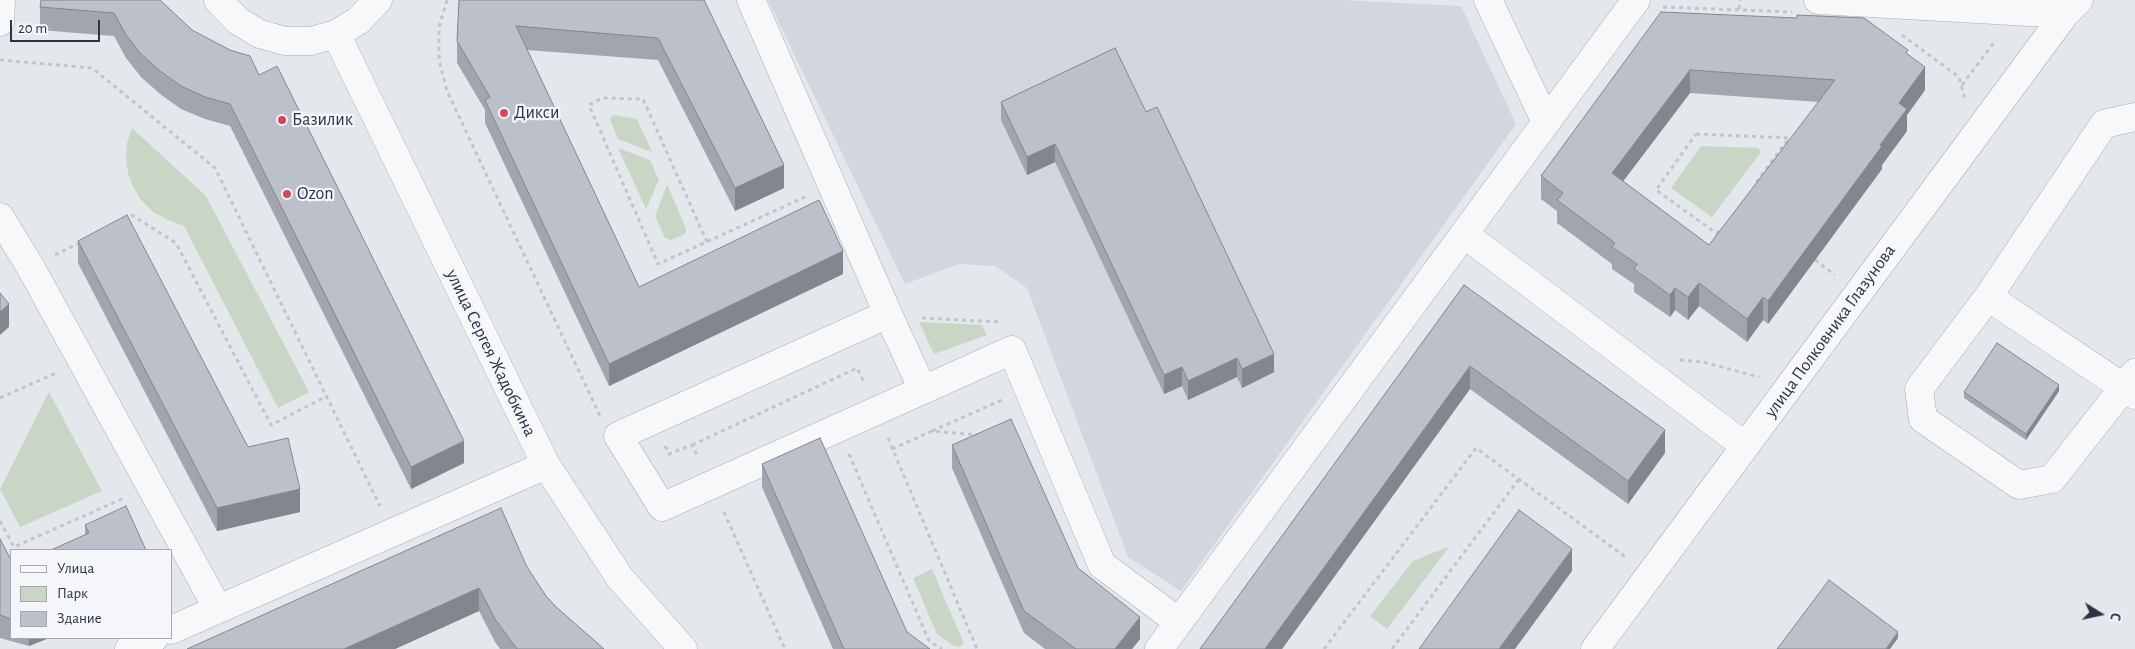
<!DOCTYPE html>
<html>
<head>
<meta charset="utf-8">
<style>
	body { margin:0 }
	#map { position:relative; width:2135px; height:649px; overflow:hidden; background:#e4e7ec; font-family:"Alegreya Sans",sans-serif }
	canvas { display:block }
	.legend { position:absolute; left:10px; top:549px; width:162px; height:90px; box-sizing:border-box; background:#f4f6f9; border:1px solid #a4a8b1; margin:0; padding:6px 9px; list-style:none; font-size:15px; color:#2b3445 }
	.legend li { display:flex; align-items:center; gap:10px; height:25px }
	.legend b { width:25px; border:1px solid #a4a8b1 }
	.north { position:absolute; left:2075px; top:589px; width:50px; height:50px; -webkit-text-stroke:4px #f4f6f9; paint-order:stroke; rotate:100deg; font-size:14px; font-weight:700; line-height:20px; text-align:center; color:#2b3445 }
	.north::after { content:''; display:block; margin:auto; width:18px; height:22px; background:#2b3445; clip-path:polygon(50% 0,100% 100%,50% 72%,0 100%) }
	.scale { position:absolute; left:10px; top:20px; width:90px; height:22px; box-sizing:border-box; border:2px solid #2b3445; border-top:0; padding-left:6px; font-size:15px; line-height:18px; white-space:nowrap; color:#2b3445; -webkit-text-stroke:4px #f4f6f9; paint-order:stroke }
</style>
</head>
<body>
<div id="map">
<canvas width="2135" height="649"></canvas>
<ul class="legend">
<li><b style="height:6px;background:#f7f8fa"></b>Улица</li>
<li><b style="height:14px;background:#c9d6c5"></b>Парк</li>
<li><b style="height:14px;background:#bbc0ca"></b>Здание</li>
</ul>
<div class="north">С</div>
<div class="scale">20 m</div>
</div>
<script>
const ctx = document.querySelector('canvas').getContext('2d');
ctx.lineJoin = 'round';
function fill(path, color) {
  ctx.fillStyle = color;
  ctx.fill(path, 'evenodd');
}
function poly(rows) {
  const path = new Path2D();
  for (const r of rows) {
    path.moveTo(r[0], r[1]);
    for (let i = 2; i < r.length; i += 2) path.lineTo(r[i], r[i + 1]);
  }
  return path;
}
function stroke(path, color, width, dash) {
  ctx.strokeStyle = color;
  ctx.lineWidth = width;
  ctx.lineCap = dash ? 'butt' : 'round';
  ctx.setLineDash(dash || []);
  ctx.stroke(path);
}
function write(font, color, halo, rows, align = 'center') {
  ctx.font = font + ' "Alegreya Sans",sans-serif';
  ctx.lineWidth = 4.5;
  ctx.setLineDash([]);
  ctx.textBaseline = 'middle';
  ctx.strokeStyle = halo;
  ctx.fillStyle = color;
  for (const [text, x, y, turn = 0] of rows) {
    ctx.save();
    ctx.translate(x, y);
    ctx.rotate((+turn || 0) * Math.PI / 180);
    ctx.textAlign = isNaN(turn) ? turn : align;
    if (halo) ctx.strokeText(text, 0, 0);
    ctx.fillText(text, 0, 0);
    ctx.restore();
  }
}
fill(poly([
	[768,0,1341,0,1461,6,1516,124,1181,591,1128,557,1027,288,995,266,959,264,905,284]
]), '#d2d6de');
fill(poly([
	[613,115,637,119,652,152,618,139,610,120],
	[132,128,206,196,309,392,278,408,184,226,168,220,153,212,141,200,133,187,128,173,126,158,127,143],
	[1701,146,1758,148,1761,152,1712,217,1671,188],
	[618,148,650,160,659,180,646,209],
	[667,184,686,229,685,234,671,240,665,238,655,216],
	[919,322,982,325,987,335,934,354],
	[49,392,102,491,20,527,0,489],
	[1450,546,1387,629,1370,616,1413,561],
	[932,569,964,644,959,647,952,645,937,634,913,578]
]), '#c9d6c5');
const minor = poly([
	[218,0,238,21,260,34,285,41,311,41,336,34,358,21,378,0],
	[751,0,888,314],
	[1488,0,1546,122],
	[1818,0,2065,14],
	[0,22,1,0],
	[336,34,546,465,620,578,683,649],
	[2135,117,2104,124,1988,297,1919,389,1923,419,2019,485,2052,479,2135,373],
	[0,217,31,268,218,609],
	[1464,234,1745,446],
	[1988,297,2135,395],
	[923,390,888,314,618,436,662,507,905,398,923,390,1012,350,1102,565,1179,622],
	[171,630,546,465],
	[129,649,154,638],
	[1159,649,1636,0],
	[1595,649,2065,14,2079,0]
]);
stroke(minor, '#a9aeb7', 29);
stroke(poly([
	[447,0,439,27,439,60,447,91,600,416],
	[1663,7,1792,12],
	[1739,9,1740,0],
	[1902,35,1959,77,1965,99],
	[0,60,92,68,215,168,380,506],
	[1962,85,1996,40],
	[1696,134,1789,138,1755,184,1751,213,1716,233,1656,190,1696,134],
	[124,219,132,215,176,243,271,425,327,396],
	[707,242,643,99,602,98,589,105,658,264,805,197],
	[55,255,81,242],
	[1815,260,1835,275],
	[922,318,1001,322],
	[1680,360,1703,362,1759,377],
	[0,398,56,373],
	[932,431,1002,400],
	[888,438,977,649],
	[692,445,857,368,865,384],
	[665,446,669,454,692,445,698,458],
	[892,449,932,431,978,435],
	[849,454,929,641,942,649],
	[724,512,785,649],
	[0,521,14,547,124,498],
	[1324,649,1476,448,1627,558],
	[1392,649,1519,479]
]), '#c2c5cb', 3, [4, 4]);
stroke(minor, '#f7f8fa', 28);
fill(poly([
	[160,0,192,30,259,75,464,463,411,489,230,126,205,119,181,109,160,94,141,77,126,58,114,36,40,30,40,7],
	[459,0,704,0,784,188,735,211,658,60,527,50,639,287,843,274,609,386,485,123,485,110,457,63,457,41],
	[1661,12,1908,55,1925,90,1907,115,1907,131,1882,165,1882,169,1768,324,1763,320,1747,342,1699,306,1688,320,1675,310,1670,317,1634,292,1634,284,1612,269,1612,264,1557,223,1557,211,1541,199,1541,176],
	[1690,93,1819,102,1709,245,1623,181],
	[1001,102,1146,112,1274,372,1242,388,1237,377,1188,400,1182,386,1164,394,1055,162,1027,175,1001,120],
	[78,241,248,447,300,512,217,531,78,263],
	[1464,285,1665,453,1628,504,1470,389,1282,649,1200,649],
	[2059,391,2026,440,1964,398,1964,392],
	[952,445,1140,639,1132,649,1045,649,1024,633,952,468],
	[762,464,907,632,930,649,833,649,762,487],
	[85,525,146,550,85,535],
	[0,539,11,560,11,638,49,638,29,646,0,638],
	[527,567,546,596,555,606,604,649,500,649,495,642,479,611,395,649,187,649]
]), '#a1a5ae');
fill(poly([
	[1925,67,1925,90,1907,115,1907,131,1882,165,1882,169,1768,324,1768,301,1880,145,1899,103],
	[1690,70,1690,93,1612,196,1612,173],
	[1055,144,1055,162,1027,175,1027,157],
	[784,165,784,188,735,211,735,188],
	[843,251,843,274,609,386,609,364],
	[1699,283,1699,306,1688,320,1688,297],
	[1675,288,1675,310,1670,317,1670,295],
	[1763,297,1763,320,1747,342,1747,319],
	[9,304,9,327,0,335,0,312],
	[1274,354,1274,372,1242,388,1242,369],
	[1237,358,1237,377,1188,400,1188,381],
	[1470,366,1470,389,1282,649,1265,649],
	[1182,367,1182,386,1164,394,1164,375],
	[2059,385,2059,391,2026,440,2026,434],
	[1665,430,1665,453,1628,504,1628,481],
	[464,441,464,463,411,489,411,467],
	[300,489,300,512,217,531,217,508],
	[1572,549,1572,571,1515,649,1499,649],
	[479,588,479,611,395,649,344,649],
	[1140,617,1140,639,1132,649,1115,649],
	[1898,632,1898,638,1890,649,1886,649],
	[29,638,49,638,29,646]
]), '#83868d');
const building = poly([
	[41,0,160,0,192,30,230,50,250,56,259,75,277,66,464,441,411,467,230,104,205,97,181,86,160,71,141,54,126,35,114,13,40,7,41,0],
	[459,0,704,0,784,165,735,188,658,38,516,26,639,287,819,200,843,251,609,364,485,100,490,97,457,41,459,0],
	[1661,12,1797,18,1797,15,1864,18,1908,50,1906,53,1925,67,1899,103,1907,109,1880,145,1882,146,1768,301,1763,297,1747,319,1699,283,1688,297,1675,288,1670,295,1634,269,1637,264,1612,247,1615,243,1557,200,1563,193,1541,176,1661,12],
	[1690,70,1835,80,1709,245,1612,173,1690,70],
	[1115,48,1146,112,1157,107,1274,354,1242,369,1237,358,1188,381,1182,367,1164,375,1055,144,1027,157,1001,102,1115,48],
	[127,215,248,447,288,438,300,489,217,508,78,241,127,215],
	[1464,285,1665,430,1628,481,1470,366,1265,649,1200,649,1464,285],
	[0,293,9,304,0,312,0,293],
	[1997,343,2059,385,2026,434,1964,392,1997,343],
	[1011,419,1078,568,1140,617,1115,649,1076,649,1024,611,952,445,1011,419],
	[820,438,907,632,930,649,844,649,762,464,820,438],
	[126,506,146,550,51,550,89,533,85,525,126,506],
	[501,508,527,567,546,596,555,606,604,649,517,649,495,619,479,588,344,649,187,649,501,508],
	[1519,510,1572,549,1499,649,1419,649,1519,510],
	[0,539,11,560,11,619,0,615,0,539],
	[1829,580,1898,632,1886,649,1777,649,1829,580]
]);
fill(building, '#bbc0ca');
stroke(building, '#83868d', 1);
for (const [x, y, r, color] of [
	[504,113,5,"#d1495b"],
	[282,120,5,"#d1495b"],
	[287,194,5,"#d1495b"]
]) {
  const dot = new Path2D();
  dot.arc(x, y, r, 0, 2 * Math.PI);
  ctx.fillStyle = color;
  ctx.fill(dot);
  stroke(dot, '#f4f6f9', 2);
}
write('18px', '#2b3445', '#f4f6f9', [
	["Дикси",514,113],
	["Базилик",292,120],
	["Ozon",297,194]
], 'left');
write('18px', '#2b3445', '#f4f6f9', [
	["улица Полковника Глазунова",1830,331,-54],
	["улица Сергея Жадобкина",491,353,64]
]);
</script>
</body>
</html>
